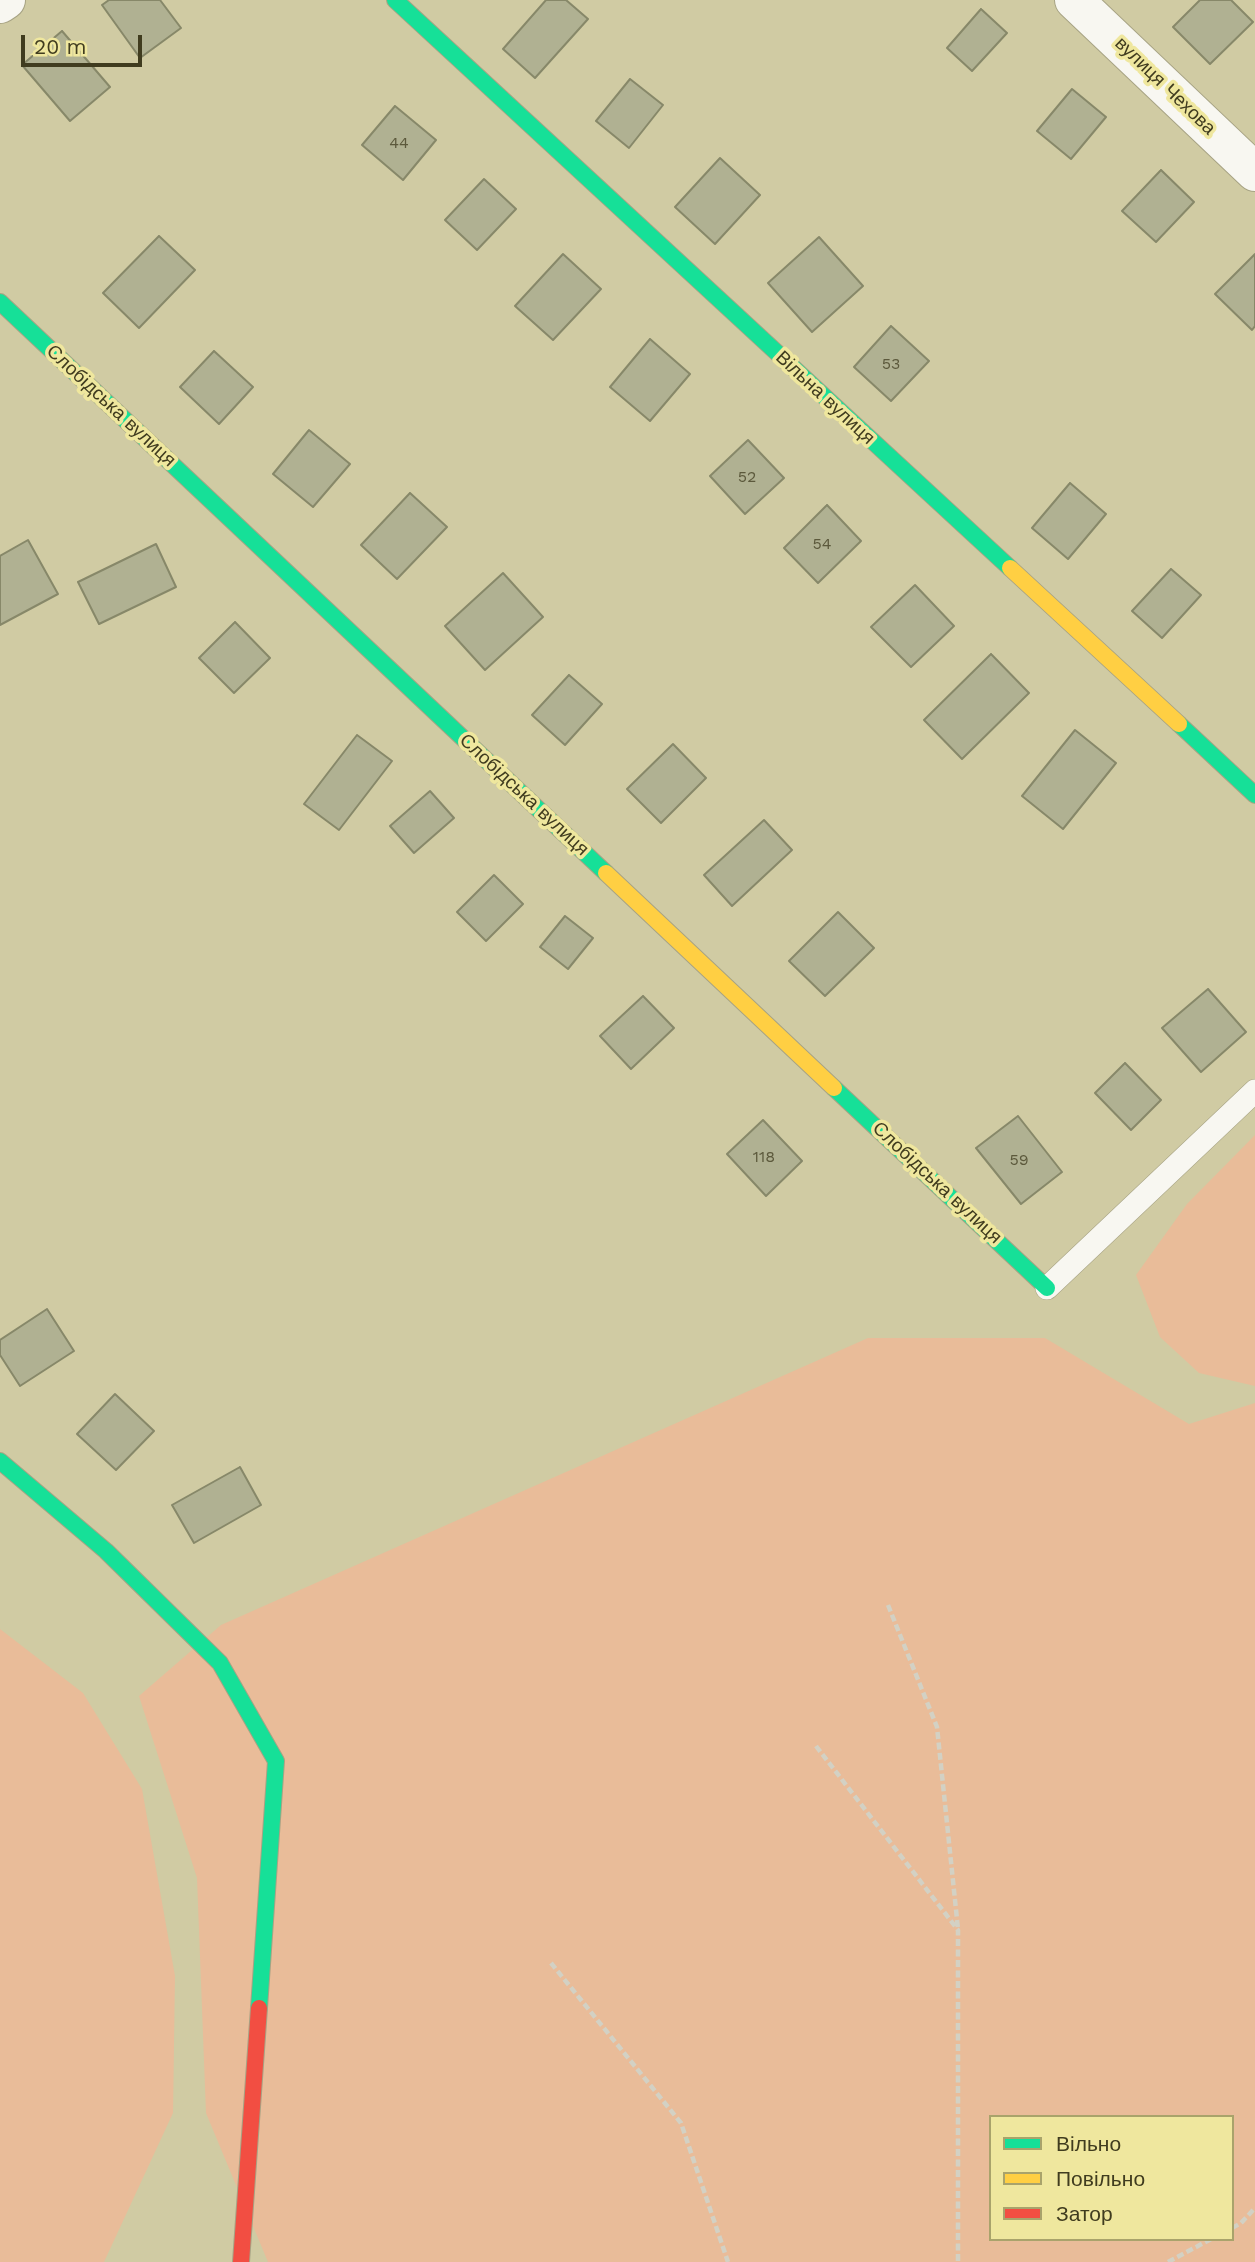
<!DOCTYPE html>
<html>
<head>
<meta charset="utf-8">
<style>
	body { margin:0 }
	#map { position:relative; width:1255px; height:2262px; overflow:hidden; background:#d0cba3; font-family:"Work Sans",sans-serif }
	canvas { display:block }
	.legend { position:absolute; left:989px; top:2115px; width:245px; height:126px; box-sizing:border-box; background:#efe79e; border:2px solid #a9a36b; margin:0; padding:9px 12px; list-style:none; font-size:21px; color:#403c1f }
	.legend li { display:flex; align-items:center; gap:14px; height:35px }
	.legend b { width:35px; border:2px solid #a9a36b }
	.scale { position:absolute; left:21px; top:35px; width:121px; height:32px; box-sizing:border-box; border:4px solid #403c1f; border-top:0; padding-left:9px; font-size:21px; line-height:24px; white-space:nowrap; color:#403c1f; -webkit-text-stroke:5px #efe79e; paint-order:stroke }
</style>
</head>
<body>
<div id="map">
<canvas width="1255" height="2262"></canvas>
<ul class="legend">
<li><b style="height:9px;background:#16e098"></b>Вільно</li>
<li><b style="height:9px;background:#ffcf43"></b>Повільно</li>
<li><b style="height:9px;background:#f24e42"></b>Затор</li>
</ul>
<div class="scale">20 m</div>
</div>
<script>
const ctx = document.querySelector('canvas').getContext('2d');
ctx.lineJoin = 'round';
function fill(path, color) {
  ctx.fillStyle = color;
  ctx.fill(path, 'evenodd');
}
function poly(rows) {
  const path = new Path2D();
  for (const r of rows) {
    path.moveTo(r[0], r[1]);
    for (let i = 2; i < r.length; i += 2) path.lineTo(r[i], r[i + 1]);
  }
  return path;
}
function stroke(path, color, width, dash) {
  ctx.strokeStyle = color;
  ctx.lineWidth = width;
  ctx.lineCap = dash ? 'butt' : 'round';
  ctx.setLineDash(dash || []);
  ctx.stroke(path);
}
function write(font, color, halo, rows, align = 'center') {
  ctx.font = font + ' "Work Sans",sans-serif';
  ctx.lineWidth = 7;
  ctx.setLineDash([]);
  ctx.textBaseline = 'middle';
  ctx.strokeStyle = halo;
  ctx.fillStyle = color;
  for (const [text, x, y, turn = 0] of rows) {
    ctx.save();
    ctx.translate(x, y);
    ctx.rotate((+turn || 0) * Math.PI / 180);
    ctx.textAlign = isNaN(turn) ? turn : align;
    if (halo) ctx.strokeText(text, 0, 0);
    ctx.fillText(text, 0, 0);
    ctx.restore();
  }
}
fill(poly([
	[1255,1135,1255,1386,1199,1373,1160,1337,1136,1275,1187,1204],
	[868,1338,1045,1338,1189,1424,1255,1403,1255,2262,268,2262,206,2113,197,1878,139,1696,221,1625],
	[991,2117,1232,2117,1232,2239,991,2239],
	[0,1629,83,1693,142,1789,175,1976,173,2113,104,2262,0,2262]
]), '#e9bc99');
const building = poly([
	[109,0,160,0,181,28,140,58,102,5,109,0],
	[546,0,566,0,588,19,535,78,503,49,546,0],
	[1200,0,1231,0,1253,22,1210,64,1173,27,1200,0],
	[981,9,1007,33,972,71,947,48,981,9],
	[62,31,110,87,70,121,22,65,62,31],
	[630,79,663,105,629,148,596,121,630,79],
	[1072,89,1106,117,1071,159,1037,131,1072,89],
	[395,106,436,140,403,180,362,145,395,106],
	[720,158,760,195,715,244,675,207,720,158],
	[1161,170,1194,202,1156,242,1122,211,1161,170],
	[484,179,516,209,477,250,445,220,484,179],
	[159,236,195,270,139,328,103,293,159,236],
	[819,237,863,286,812,332,768,283,819,237],
	[563,254,601,289,553,340,515,306,563,254],
	[1255,254,1255,326,1252,330,1215,294,1255,254],
	[891,326,929,361,891,401,854,367,891,326],
	[650,339,690,374,650,421,610,387,650,339],
	[214,351,253,387,219,424,180,387,214,351],
	[309,430,350,464,313,507,273,474,309,430],
	[748,440,784,478,745,514,710,476,748,440],
	[1070,483,1106,514,1068,559,1032,528,1070,483],
	[410,493,447,527,397,579,361,545,410,493],
	[827,505,861,541,818,583,784,548,827,505],
	[28,540,58,594,0,625,0,556,28,540],
	[156,544,176,587,99,624,78,582,156,544],
	[1171,569,1201,595,1162,638,1132,611,1171,569],
	[503,573,543,617,485,670,445,626,503,573],
	[915,585,954,626,911,667,871,627,915,585],
	[235,622,270,658,234,693,199,658,235,622],
	[991,654,1029,693,962,759,924,720,991,654],
	[569,675,602,704,565,745,532,715,569,675],
	[1075,730,1116,763,1063,829,1022,796,1075,730],
	[357,735,392,761,339,830,304,804,357,735],
	[673,744,706,778,661,823,627,789,673,744],
	[430,791,454,818,414,853,390,826,430,791],
	[764,820,792,850,732,906,704,875,764,820],
	[494,875,523,904,486,941,457,912,494,875],
	[838,912,874,948,825,996,789,961,838,912],
	[565,916,593,938,568,969,540,947,565,916],
	[1208,989,1246,1032,1201,1072,1162,1028,1208,989],
	[643,996,674,1028,631,1069,600,1036,643,996],
	[1125,1063,1161,1100,1131,1130,1095,1093,1125,1063],
	[1018,1116,1062,1172,1021,1204,976,1148,1018,1116],
	[763,1120,802,1161,766,1196,727,1154,763,1120],
	[47,1309,74,1351,20,1386,0,1355,0,1340,47,1309],
	[115,1394,154,1431,116,1470,77,1434,115,1394],
	[240,1467,261,1505,194,1543,172,1505,240,1467]
]);
fill(building, '#b0b192');
stroke(building, '#878869', 2);
const lane = poly([
	[1047,1288,1255,1091]
]);
const street = poly([
	[1074,0,1255,172],
	[0,4,6,0]
]);
const fast = poly([
	[395,0,1010,568],
	[0,302,606,873],
	[1179,724,1255,795],
	[834,1088,1047,1288],
	[0,1461,106,1551,220,1663,276,1761,259,2008]
]);
const slow = poly([
	[1010,568,1179,724],
	[606,873,834,1088]
]);
const jam = poly([
	[241,2262,259,2008]
]);
stroke(lane, '#a7a384', 24);
stroke(street, '#a7a384', 40);
stroke(fast, '#a7a384', 18);
stroke(slow, '#a7a384', 18);
stroke(jam, '#a7a384', 18);
stroke(poly([
	[888,1605,937,1727,958,1929],
	[816,1746,958,1930,958,2262],
	[551,1963,681,2123,728,2262],
	[1232,2228,1241,2223,1255,2208],
	[1168,2262,1211,2239]
]), '#d3d1c4', 4.5, [7, 3.5]);
stroke(lane, '#f8f7f1', 23);
stroke(street, '#f8f7f1', 38);
stroke(fast, '#16e098', 16);
stroke(slow, '#ffcf43', 16);
stroke(jam, '#f24e42', 16);
write('16px', '#5c593c', null, [
	["44",399,143],
	["53",891,364],
	["52",747,477],
	["54",822,544],
	["118",764,1157],
	["59",1019,1160]
]);
write('19px', '#403c1f', '#efe79e', [
	["вулиця Чехова",1165,86,44],
	["Вільна вулиця",825,398,43],
	["Слобідська вулиця",111,406,43],
	["Слобідська вулиця",524,795,43],
	["Слобідська вулиця",937,1183,43]
]);
</script>
</body>
</html>
